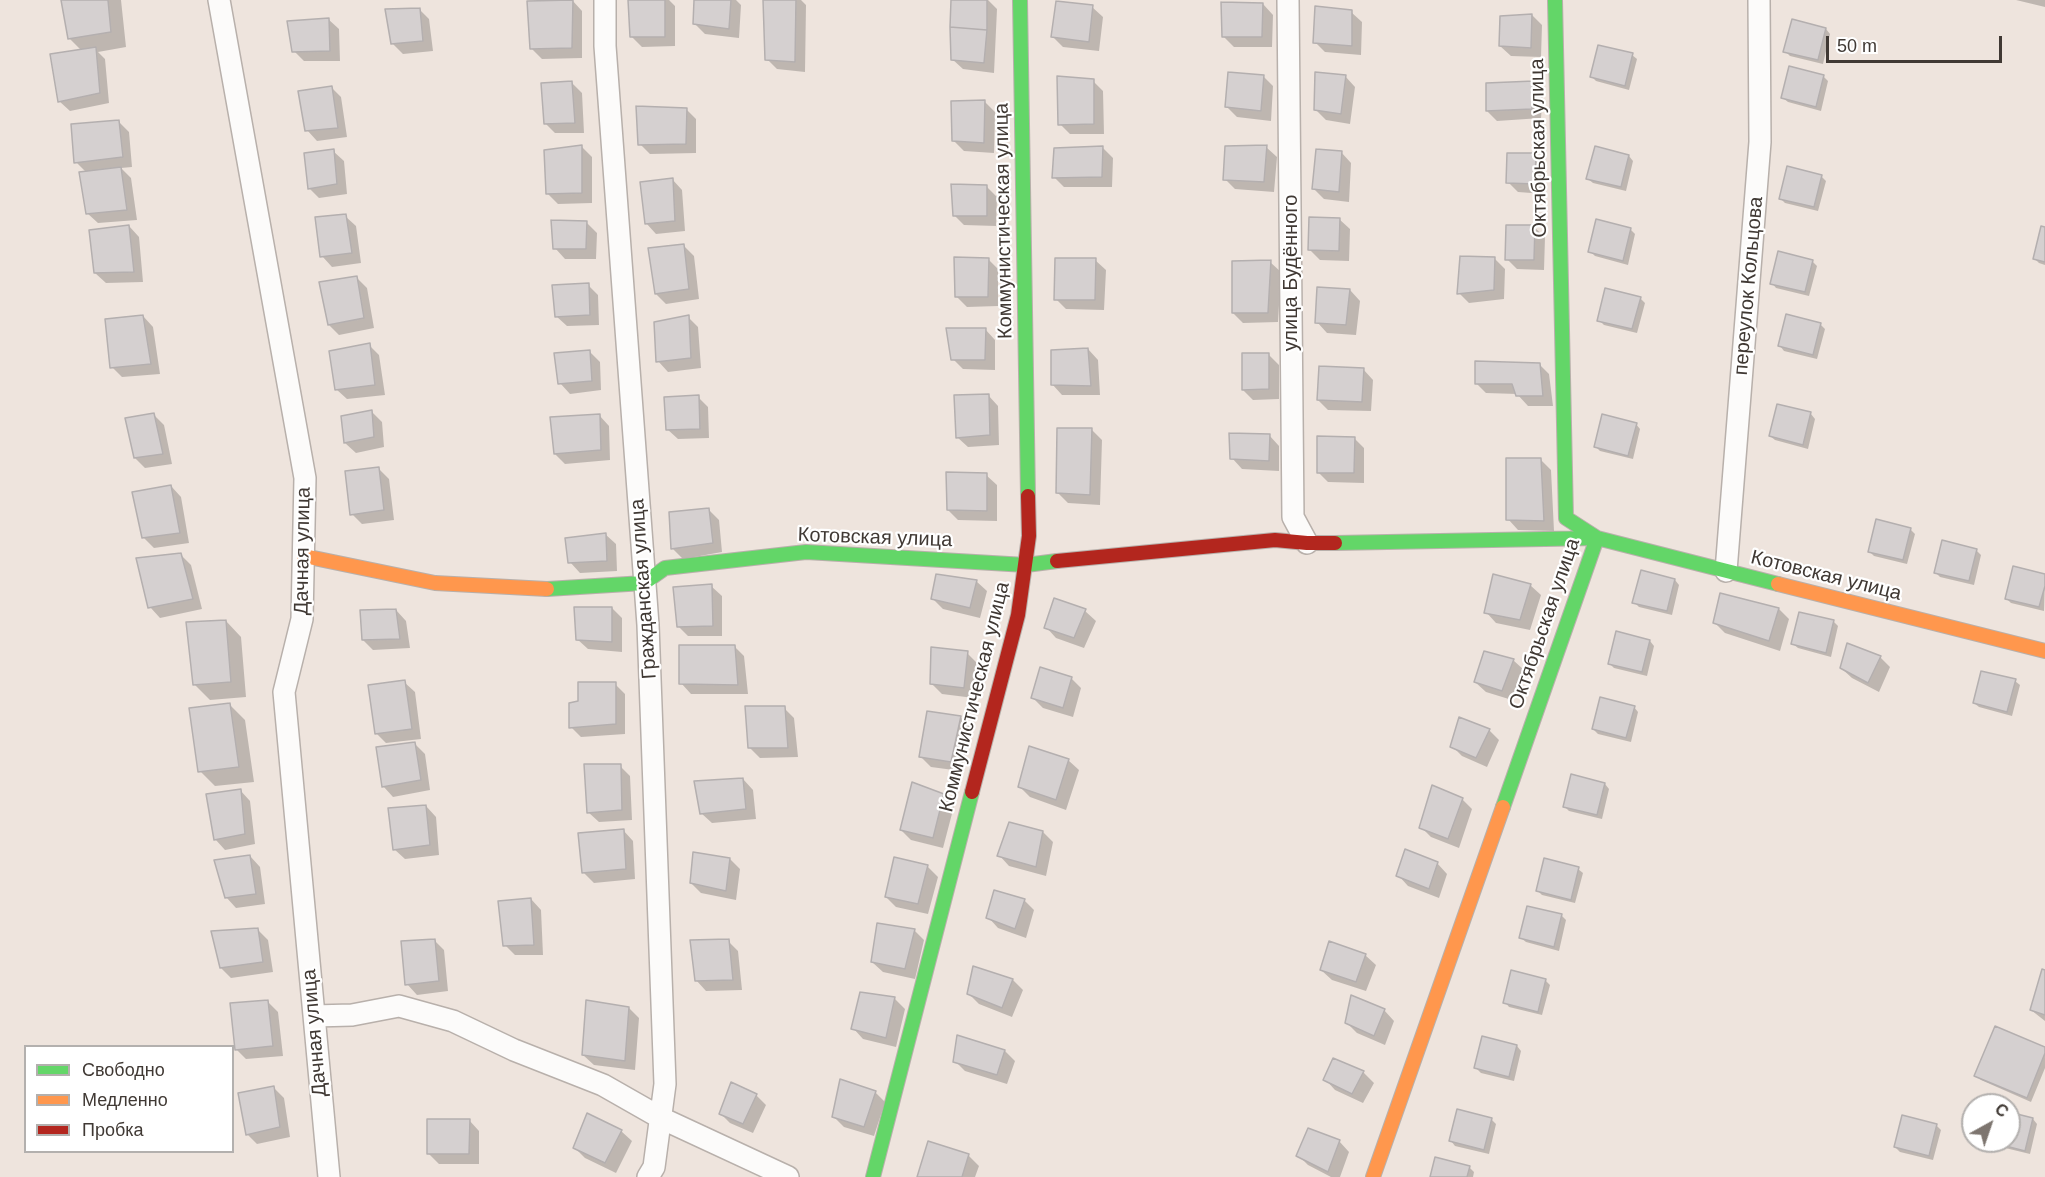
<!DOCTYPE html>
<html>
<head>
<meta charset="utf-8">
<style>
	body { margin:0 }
	#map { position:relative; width:2045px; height:1177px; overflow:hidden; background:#eee4dd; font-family:Arial,sans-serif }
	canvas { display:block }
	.legend { position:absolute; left:24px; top:1045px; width:210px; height:108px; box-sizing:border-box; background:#fff; border:2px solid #b3b0ae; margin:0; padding:8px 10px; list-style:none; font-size:18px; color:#403934 }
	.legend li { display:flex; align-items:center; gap:12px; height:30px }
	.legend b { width:30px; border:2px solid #b3b0ae }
	.north { position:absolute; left:1961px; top:1093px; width:60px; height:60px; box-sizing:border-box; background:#fff; border:2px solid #b3b0ae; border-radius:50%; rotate:40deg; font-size:16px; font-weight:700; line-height:24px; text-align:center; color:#403934 }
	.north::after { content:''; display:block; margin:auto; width:21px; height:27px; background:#7d756f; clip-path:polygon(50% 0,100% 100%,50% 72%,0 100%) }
	.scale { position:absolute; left:1826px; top:36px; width:176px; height:27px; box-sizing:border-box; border:3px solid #403934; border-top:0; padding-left:8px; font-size:18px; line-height:21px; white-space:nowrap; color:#403934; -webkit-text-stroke:4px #fff; paint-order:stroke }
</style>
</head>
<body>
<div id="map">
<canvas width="2045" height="1177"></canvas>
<ul class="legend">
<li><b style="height:8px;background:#63d668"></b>Свободно</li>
<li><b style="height:8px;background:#ff974d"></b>Медленно</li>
<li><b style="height:8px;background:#b3261e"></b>Пробка</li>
</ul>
<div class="north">С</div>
<div class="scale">50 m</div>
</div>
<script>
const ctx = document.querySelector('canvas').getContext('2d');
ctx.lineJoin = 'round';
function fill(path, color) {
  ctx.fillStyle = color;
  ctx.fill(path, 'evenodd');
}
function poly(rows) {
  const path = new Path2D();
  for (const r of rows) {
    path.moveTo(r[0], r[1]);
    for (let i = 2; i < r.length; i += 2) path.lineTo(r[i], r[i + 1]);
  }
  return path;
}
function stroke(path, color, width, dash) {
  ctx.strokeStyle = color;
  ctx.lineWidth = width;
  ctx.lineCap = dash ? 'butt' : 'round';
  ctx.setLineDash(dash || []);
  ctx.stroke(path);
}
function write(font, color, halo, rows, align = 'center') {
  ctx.font = font + ' Arial,sans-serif';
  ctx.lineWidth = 4.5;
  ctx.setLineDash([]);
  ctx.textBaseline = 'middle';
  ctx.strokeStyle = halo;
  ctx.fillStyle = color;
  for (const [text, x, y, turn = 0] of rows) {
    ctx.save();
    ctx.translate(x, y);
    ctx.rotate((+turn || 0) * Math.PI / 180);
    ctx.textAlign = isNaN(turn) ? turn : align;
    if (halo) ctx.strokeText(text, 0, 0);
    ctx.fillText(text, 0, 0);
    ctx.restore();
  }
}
fill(poly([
	[62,0,121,0,126,47,98,52,105,59,109,103,70,111,59,101,82,51,69,38],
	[572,0,582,11,582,58,542,59,532,49],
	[629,0,669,0,675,6,675,46,642,47,631,36],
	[695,0,736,0,741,5,739,38,705,34,695,24],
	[764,0,801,0,806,5,805,72,777,69,767,59],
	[952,0,988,0,997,9,994,73,963,69,952,59],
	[2016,0,2045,0,2045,7],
	[1263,4,1273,15,1272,47,1234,47,1224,37],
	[1092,7,1103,17,1099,51,1063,47,1053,37],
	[419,9,429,19,433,51,403,54,393,44],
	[1351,12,1362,22,1361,55,1325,52,1315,42],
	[1532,15,1542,25,1541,57,1511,56,1500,46],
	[328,19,339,29,340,61,304,61,294,51],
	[1826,29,1830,34,1823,64,1790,56,1785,51],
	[1632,55,1637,59,1629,90,1596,81,1592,77],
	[1263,76,1273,86,1271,121,1237,117,1226,106],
	[1345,76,1355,87,1350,124,1326,120,1315,109],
	[1823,76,1828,81,1821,111,1788,102,1783,98],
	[1093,81,1103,91,1104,134,1070,134,1060,124],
	[572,83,582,93,584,133,555,133,545,123],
	[1533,83,1543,93,1541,118,1497,121,1487,111],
	[331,87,341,97,347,137,317,141,307,130],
	[984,101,995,112,994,153,964,151,953,140],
	[686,109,696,119,696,153,650,154,640,144],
	[119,122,129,132,132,167,121,168,131,178,137,220,98,223,87,213,87,173,76,162],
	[582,147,592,157,592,203,558,204,548,194],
	[1266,147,1277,157,1274,192,1235,189,1225,179],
	[1103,148,1113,158,1112,187,1064,187,1054,177],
	[333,151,344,161,347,194,319,198,309,188],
	[1341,152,1351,163,1349,202,1324,199,1314,189],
	[1535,155,1545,165,1545,194,1518,192,1508,182],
	[1629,156,1633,161,1626,191,1593,183,1588,179],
	[1821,176,1826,181,1818,211,1785,203,1780,198],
	[672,179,682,190,685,231,656,234,646,223],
	[987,187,997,197,996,226,964,225,954,215],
	[345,216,356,226,361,263,332,267,322,256],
	[1339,219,1350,229,1349,261,1320,260,1310,250],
	[1598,221,1631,230,1635,234,1628,265,1595,256,1590,251],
	[587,223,597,233,596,259,565,259,555,248],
	[129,226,139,237,143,282,106,283,95,273],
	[1534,227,1545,237,1544,270,1517,269,1507,259],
	[2045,229,2045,265,2039,263,2034,258],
	[683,245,694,256,699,299,666,304,656,294],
	[988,259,998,269,998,306,967,307,957,297],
	[1495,259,1505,269,1504,299,1469,303,1459,293],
	[1095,260,1106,270,1104,310,1066,309,1056,299],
	[1812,261,1817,266,1809,296,1776,288,1772,283],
	[1270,262,1281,272,1278,322,1243,323,1233,313],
	[357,278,367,288,374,328,339,335,329,325],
	[588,285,598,295,599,325,567,326,556,316],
	[1350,290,1360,301,1356,335,1327,333,1317,322],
	[1640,298,1645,303,1637,333,1604,325,1599,320],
	[143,316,153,327,160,374,122,377,112,367],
	[688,317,698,327,701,368,668,372,658,361],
	[1820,324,1825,329,1817,359,1784,351,1780,346],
	[985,329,995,340,995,370,963,369,953,359],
	[369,345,379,355,385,395,347,399,336,389],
	[1088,349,1098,360,1100,395,1062,395,1052,384],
	[590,352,600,362,601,390,570,394,560,383],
	[1268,354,1279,365,1279,399,1253,400,1243,390],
	[1539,364,1549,374,1553,406,1528,406,1517,394,1486,393,1476,383],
	[1363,369,1373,380,1371,411,1328,410,1318,400],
	[988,395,998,406,999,445,968,447,957,437],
	[698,397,708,407,709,438,678,439,667,429],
	[372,412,382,422,384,447,356,453,345,443,342,417],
	[1811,414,1815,419,1808,449,1775,440,1770,436],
	[154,415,164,425,172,464,145,468,135,458],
	[599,415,609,426,610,460,565,464,555,454],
	[1636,424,1640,429,1633,459,1600,451,1595,446],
	[1092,430,1102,440,1100,505,1068,503,1058,493],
	[1269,435,1279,446,1279,471,1242,469,1232,458],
	[1354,438,1364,448,1364,483,1328,482,1318,472],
	[1541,460,1551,470,1554,531,1518,530,1508,519],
	[378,468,389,479,394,520,362,524,352,514],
	[986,475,997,485,997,521,958,520,948,510],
	[171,486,181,497,189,543,154,548,144,538],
	[708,509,719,520,722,552,683,559,673,549],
	[1910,529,1915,534,1907,564,1874,556,1869,551],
	[605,534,616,544,617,571,580,573,570,562],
	[1976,550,1981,555,1974,585,1940,577,1936,573],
	[181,555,191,565,202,609,160,618,150,607],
	[2045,576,2044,611,2011,603,2006,598],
	[1675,580,1679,585,1672,615,1639,607,1634,602],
	[976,581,987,591,980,618,943,609,933,599],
	[1530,585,1541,595,1530,630,1496,623,1486,612],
	[711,586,722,596,722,636,688,636,678,626],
	[1055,600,1085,611,1096,621,1084,648,1056,638,1046,627],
	[612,608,622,618,622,652,588,649,577,639],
	[1779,609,1789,619,1780,651,1725,633,1715,623],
	[396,610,406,621,410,648,373,650,363,640],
	[1800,613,1834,622,1838,626,1831,657,1798,648,1793,644],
	[226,621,241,637,246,697,210,700,194,684],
	[1617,633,1650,641,1654,646,1647,676,1614,668,1609,663],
	[734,646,744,656,748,694,691,694,681,683],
	[967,653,977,663,974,698,942,694,932,684],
	[1880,657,1890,667,1879,692,1852,678,1841,668],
	[1513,660,1524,670,1512,700,1486,692,1475,682],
	[1071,678,1081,688,1073,717,1043,708,1033,698],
	[2015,681,2020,685,2012,716,1979,707,1974,703],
	[404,682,415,692,421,739,386,743,376,733],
	[615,684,625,694,625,734,581,737,571,727,580,702],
	[230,705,245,720,254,782,215,786,200,771],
	[1634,707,1638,712,1631,742,1598,734,1593,729],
	[784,708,794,718,798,757,760,758,750,748],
	[960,717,971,727,961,771,931,767,920,756],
	[1489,730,1499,740,1487,767,1462,756,1452,746],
	[415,744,425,754,430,790,393,797,383,786],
	[1068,760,1079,770,1066,810,1030,797,1020,787],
	[620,766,630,776,632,820,599,822,588,812],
	[1572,776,1605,784,1609,789,1602,819,1569,811,1564,806],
	[743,779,753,790,756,819,712,823,701,813],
	[240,790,250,801,255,844,225,850,215,839],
	[943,795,954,806,943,848,911,840,901,830],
	[1462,799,1472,809,1459,848,1431,837,1421,827],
	[426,806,436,817,439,855,405,859,394,849],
	[623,830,633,841,635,879,594,883,584,873],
	[1043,832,1053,842,1046,876,1009,866,999,855],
	[250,856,260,867,265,904,236,908,226,897],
	[730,859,740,869,736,900,701,893,691,883],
	[895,859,928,867,938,877,928,914,896,907,886,897],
	[1437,863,1447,874,1439,898,1408,886,1398,875],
	[1578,869,1583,873,1575,903,1542,895,1537,890],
	[531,899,541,910,543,955,515,955,505,945],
	[1024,900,1034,910,1026,938,998,928,988,917],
	[1528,907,1562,916,1566,920,1559,951,1526,942,1521,938],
	[257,929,268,940,273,972,231,978,221,968],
	[914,930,924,940,915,979,883,972,872,962],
	[434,940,444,950,448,991,417,995,407,984],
	[728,941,738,951,742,990,706,991,696,980],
	[1365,955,1376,965,1366,991,1332,980,1321,970],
	[974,968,1013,980,1023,990,1012,1017,979,1004,969,994],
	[2045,971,2045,1021,2031,1010],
	[1545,980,1550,985,1542,1015,1509,1007,1505,1002],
	[861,994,895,999,905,1009,896,1047,863,1039,853,1028],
	[268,1002,278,1012,283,1056,246,1059,236,1049],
	[629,1008,639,1018,635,1070,594,1065,583,1055],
	[1384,1010,1394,1021,1385,1045,1357,1033,1347,1023],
	[1517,1046,1521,1051,1514,1081,1481,1073,1476,1068],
	[2045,1048,2045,1068,2031,1102,1981,1080,1976,1075],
	[1005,1051,1015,1061,1007,1084,965,1071,955,1061],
	[1334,1060,1364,1073,1374,1083,1363,1103,1335,1090,1325,1079],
	[274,1088,284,1098,290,1137,257,1144,247,1134],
	[875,1092,885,1102,874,1136,844,1127,834,1117],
	[756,1095,766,1105,753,1133,730,1123,720,1113],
	[2009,1113,2033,1119,2037,1124,2030,1154,1997,1146,1992,1142,2009,1141],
	[1491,1119,1496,1124,1489,1154,1455,1146,1451,1141],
	[469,1120,479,1131,479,1164,439,1164,429,1154],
	[1936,1125,1941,1130,1933,1160,1900,1152,1895,1147],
	[621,1131,632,1141,616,1173,585,1158,575,1148],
	[1339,1141,1349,1152,1340,1177,1331,1177,1308,1165,1298,1155],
	[929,1143,969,1156,979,1166,975,1177,919,1177],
	[1469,1167,1474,1172,1473,1177,1432,1177]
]), '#0003');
const building = poly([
	[61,0,108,0,111,32,68,39,61,0],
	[573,0,572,48,530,49,527,1,573,0],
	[628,0,665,0,665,37,630,37,628,0],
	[694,0,731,0,729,29,693,24,694,0],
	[763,0,796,0,795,62,765,60,763,0],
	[951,0,987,0,987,30,950,27,951,0],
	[1056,1,1093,5,1089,42,1051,37,1056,1],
	[1221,2,1263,3,1262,37,1222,37,1221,2],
	[1315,6,1352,10,1352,46,1313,43,1315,6],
	[420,8,423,41,391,44,385,9,420,8],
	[1532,14,1531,48,1499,46,1500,16,1532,14],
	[329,18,330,51,292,52,287,21,329,18],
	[1792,19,1826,28,1818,60,1783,52,1792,19],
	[950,27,987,30,984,63,951,60,950,27],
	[1598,45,1633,53,1625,86,1590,77,1598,45],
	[96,47,100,93,58,102,50,54,96,47],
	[1789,66,1824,75,1816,107,1781,98,1789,66],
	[1228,72,1264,75,1261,111,1225,107,1228,72],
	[1315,72,1346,75,1341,114,1314,110,1315,72],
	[1057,76,1094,79,1094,124,1058,125,1057,76],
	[572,81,575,123,544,124,541,83,572,81],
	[1534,81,1532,109,1486,111,1486,83,1534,81],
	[332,86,338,128,305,131,298,91,332,86],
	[985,100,984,143,952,141,951,101,985,100],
	[636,106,687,108,686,144,638,145,636,106],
	[119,120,123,157,74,163,71,124,119,120],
	[582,145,582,193,546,194,544,150,582,145],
	[1267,145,1264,182,1223,180,1225,146,1267,145],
	[1103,146,1102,177,1052,178,1054,148,1103,146],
	[1595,146,1629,155,1621,187,1586,179,1595,146],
	[334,149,337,184,308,189,304,153,334,149],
	[1316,149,1342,151,1339,192,1312,189,1316,149],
	[1507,153,1536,153,1535,184,1506,183,1507,153],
	[1787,166,1822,175,1814,207,1779,199,1787,166],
	[121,167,127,210,86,214,79,172,121,167],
	[673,178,675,221,645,224,640,182,673,178],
	[951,184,987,185,987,216,953,216,951,184],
	[346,214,352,253,320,257,315,217,346,214],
	[1309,217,1340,218,1339,251,1308,250,1309,217],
	[1596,219,1631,228,1623,261,1588,252,1596,219],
	[551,220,587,221,586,249,553,249,551,220],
	[129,225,134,272,94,273,89,230,129,225],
	[1506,225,1535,225,1534,260,1505,260,1506,225],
	[2041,226,2045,227,2045,262,2033,259,2041,226],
	[684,244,689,289,655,294,648,248,684,244],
	[1778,251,1813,260,1805,292,1770,284,1778,251],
	[1460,256,1495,257,1494,290,1457,294,1460,256],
	[954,257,989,258,988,297,955,297,954,257],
	[1055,258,1096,258,1095,300,1054,300,1055,258],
	[1271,260,1268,313,1232,313,1232,261,1271,260],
	[357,276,364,318,328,325,319,282,357,276],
	[589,283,590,315,555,317,552,285,589,283],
	[1317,287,1350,289,1346,325,1315,323,1317,287],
	[1605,288,1641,297,1632,329,1597,321,1605,288],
	[1786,314,1821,323,1813,355,1778,346,1786,314],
	[143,315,151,364,110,368,105,319,143,315],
	[689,315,691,358,656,362,654,322,689,315],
	[946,328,986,328,985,360,951,360,946,328],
	[370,343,375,385,335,390,329,351,370,343],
	[1088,348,1091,386,1051,385,1051,350,1088,348],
	[590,350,592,381,558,384,554,353,590,350],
	[1242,353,1269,353,1269,389,1242,390,1242,353],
	[1475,361,1540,363,1543,396,1516,396,1512,384,1475,384,1475,361],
	[1319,366,1364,368,1362,402,1317,400,1319,366],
	[989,394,990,435,956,438,954,395,989,394],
	[699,395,700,429,666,430,664,397,699,395],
	[1777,404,1811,412,1803,445,1769,436,1777,404],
	[372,410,374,437,344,443,341,416,372,410],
	[154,413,163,454,134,458,125,418,154,413],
	[600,414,601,450,554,454,550,417,600,414],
	[1602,414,1637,423,1628,456,1594,447,1602,414],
	[1057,428,1092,428,1090,495,1056,493,1057,428],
	[1229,433,1270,434,1269,461,1230,459,1229,433],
	[1317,436,1355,437,1354,473,1317,473,1317,436],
	[1506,458,1541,458,1544,521,1506,520,1506,458],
	[379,467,384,510,350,515,345,471,379,467],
	[946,472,987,473,987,511,947,510,946,472],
	[171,485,180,533,142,538,132,492,171,485],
	[709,508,713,543,671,549,669,512,709,508],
	[1876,519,1911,528,1903,560,1868,552,1876,519],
	[606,533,607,561,568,563,565,538,606,533],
	[1942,540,1977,549,1969,581,1934,573,1942,540],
	[181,553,193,599,148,608,136,558,181,553],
	[2013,566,2045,574,2045,586,2039,607,2005,599,2013,566],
	[1641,570,1675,579,1667,611,1632,603,1641,570],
	[936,574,977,580,970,608,931,599,936,574],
	[1493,574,1531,584,1520,620,1484,613,1493,574],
	[712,584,713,626,677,627,673,587,712,584],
	[1720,593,1779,608,1769,641,1713,623,1720,593],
	[1054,598,1086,609,1074,638,1044,628,1054,598],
	[574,607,612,607,612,642,576,640,574,607],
	[396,609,400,639,362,640,360,610,396,609],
	[1799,612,1834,620,1826,653,1791,644,1799,612],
	[226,620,231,682,193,685,186,622,226,620],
	[1616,631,1650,640,1642,672,1608,664,1616,631],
	[1847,643,1881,656,1868,683,1840,668,1847,643],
	[679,645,735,645,738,685,679,684,679,645],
	[931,647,968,651,964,688,930,684,931,647],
	[1484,651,1514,659,1502,691,1474,682,1484,651],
	[1040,667,1072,677,1063,708,1031,698,1040,667],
	[1981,671,2016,679,2007,712,1973,703,1981,671],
	[405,680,412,729,375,734,368,685,405,680],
	[578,682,616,682,616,724,569,728,569,703,578,701,578,682],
	[1600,697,1635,706,1626,738,1592,729,1600,697],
	[230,703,239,767,198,772,189,708,230,703],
	[745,706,785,706,788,748,748,748,745,706],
	[927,711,961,716,951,762,919,757,927,711],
	[1459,717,1490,729,1476,758,1450,747,1459,717],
	[415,742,421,780,382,787,376,747,415,742],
	[1029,746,1069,759,1056,800,1018,787,1029,746],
	[584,764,621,764,622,810,587,813,584,764],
	[1571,774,1605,783,1597,815,1563,807,1571,774],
	[743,778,746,809,700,814,694,781,743,778],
	[912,782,944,794,933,838,900,830,912,782],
	[1432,785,1463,798,1448,839,1419,828,1432,785],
	[241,789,245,834,214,840,206,794,241,789],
	[426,805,430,845,393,850,388,808,426,805],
	[1009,822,1043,831,1036,867,997,856,1009,822],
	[624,829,626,869,582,873,578,833,624,829],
	[1405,849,1438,862,1429,889,1396,876,1405,849],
	[693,852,730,858,726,891,690,883,693,852],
	[250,855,256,894,225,898,214,860,250,855],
	[894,857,928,865,918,904,885,897,894,857],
	[1544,858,1579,867,1571,900,1536,891,1544,858],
	[994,890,1025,899,1015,929,986,918,994,890],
	[531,898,534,945,503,946,498,901,531,898],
	[1527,906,1562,914,1554,947,1519,938,1527,906],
	[877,923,915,929,905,969,871,962,877,923],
	[258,928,263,962,220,968,211,931,258,928],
	[435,939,439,981,405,985,401,941,435,939],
	[729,939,733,980,695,981,690,940,729,939],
	[1329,941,1366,954,1356,982,1320,970,1329,941],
	[973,966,1013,979,1002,1008,967,994,973,966],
	[2042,969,2045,970,2045,1015,2030,1010,2042,969],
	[1511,970,1546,979,1538,1012,1503,1003,1511,970],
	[860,992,895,997,886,1038,851,1029,860,992],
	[1351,995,1385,1009,1374,1036,1345,1023,1351,995],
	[268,1000,273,1046,235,1050,230,1003,268,1000],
	[586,1000,629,1007,625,1061,582,1055,586,1000],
	[1995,1026,2045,1047,2045,1053,2027,1098,1974,1076,1995,1026],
	[957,1035,1005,1050,997,1075,953,1062,957,1035],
	[1482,1036,1517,1045,1509,1077,1474,1068,1482,1036],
	[1333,1058,1364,1071,1352,1094,1323,1080,1333,1058],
	[840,1079,876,1091,864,1127,832,1117,840,1079],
	[731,1082,757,1094,743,1124,719,1114,731,1082],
	[274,1086,280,1127,246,1135,238,1093,274,1086],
	[1457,1109,1492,1118,1484,1150,1449,1141,1457,1109],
	[2009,1112,2033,1118,2025,1151,1990,1142,2009,1141,2009,1112],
	[587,1113,622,1130,605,1163,573,1148,587,1113],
	[1902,1115,1937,1124,1929,1156,1894,1147,1902,1115],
	[427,1119,470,1119,469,1154,427,1154,427,1119],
	[1308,1128,1340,1140,1328,1172,1296,1156,1308,1128],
	[928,1141,969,1154,962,1177,917,1177,928,1141],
	[1435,1157,1470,1166,1467,1177,1430,1177,1435,1157]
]);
fill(building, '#d5d0d0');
stroke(building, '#b4afaf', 1.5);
const street = poly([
	[219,0,305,478,302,619,284,692,329,1177],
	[605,0,605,46,648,625,665,1084,654,1167,648,1177],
	[1288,0,1293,517,1307,543],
	[1726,571,1760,142,1759,0],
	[314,1016,352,1015,399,1006,453,1021,514,1050,603,1085,661,1118,788,1177]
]);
const fast = poly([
	[1020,0,1028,496],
	[1335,543,1597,538,1778,584],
	[547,589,644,583,665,568,806,552,1026,565,1057,561],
	[1503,807,1597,538,1566,518,1555,0],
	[873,1177,972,792]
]);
const slow = poly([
	[304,556,435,583,547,589],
	[1778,584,2045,651],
	[1373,1177,1503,807]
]);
const jam = poly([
	[1057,561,1275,540,1307,543,1335,543],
	[972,792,1018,615,1029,536,1028,496]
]);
stroke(street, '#b8b0ab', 24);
stroke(fast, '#b8b0ab', 16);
stroke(slow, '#b8b0ab', 16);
stroke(jam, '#b8b0ab', 16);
stroke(street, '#fcfbfa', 21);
stroke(fast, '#63d668', 14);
stroke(slow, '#ff974d', 14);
stroke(jam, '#b3261e', 14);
write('20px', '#403934', '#fff', [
	["Октябрьская улица",1539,148,-91],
	["Коммунистическая улица",1004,221,-91],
	["улица Будённого",1291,273,-90],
	["переулок Кольцова",1749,286,-85],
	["Котовская улица",875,538,2],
	["Дачная улица",303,551,-89],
	["Котовская улица",1826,576,14],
	["Гражданская улица",644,589,-94],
	["Октябрьская улица",1545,624,-71],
	["Коммунистическая улица",975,697,-76],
	["Дачная улица",315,1033,-95]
]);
</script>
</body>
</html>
